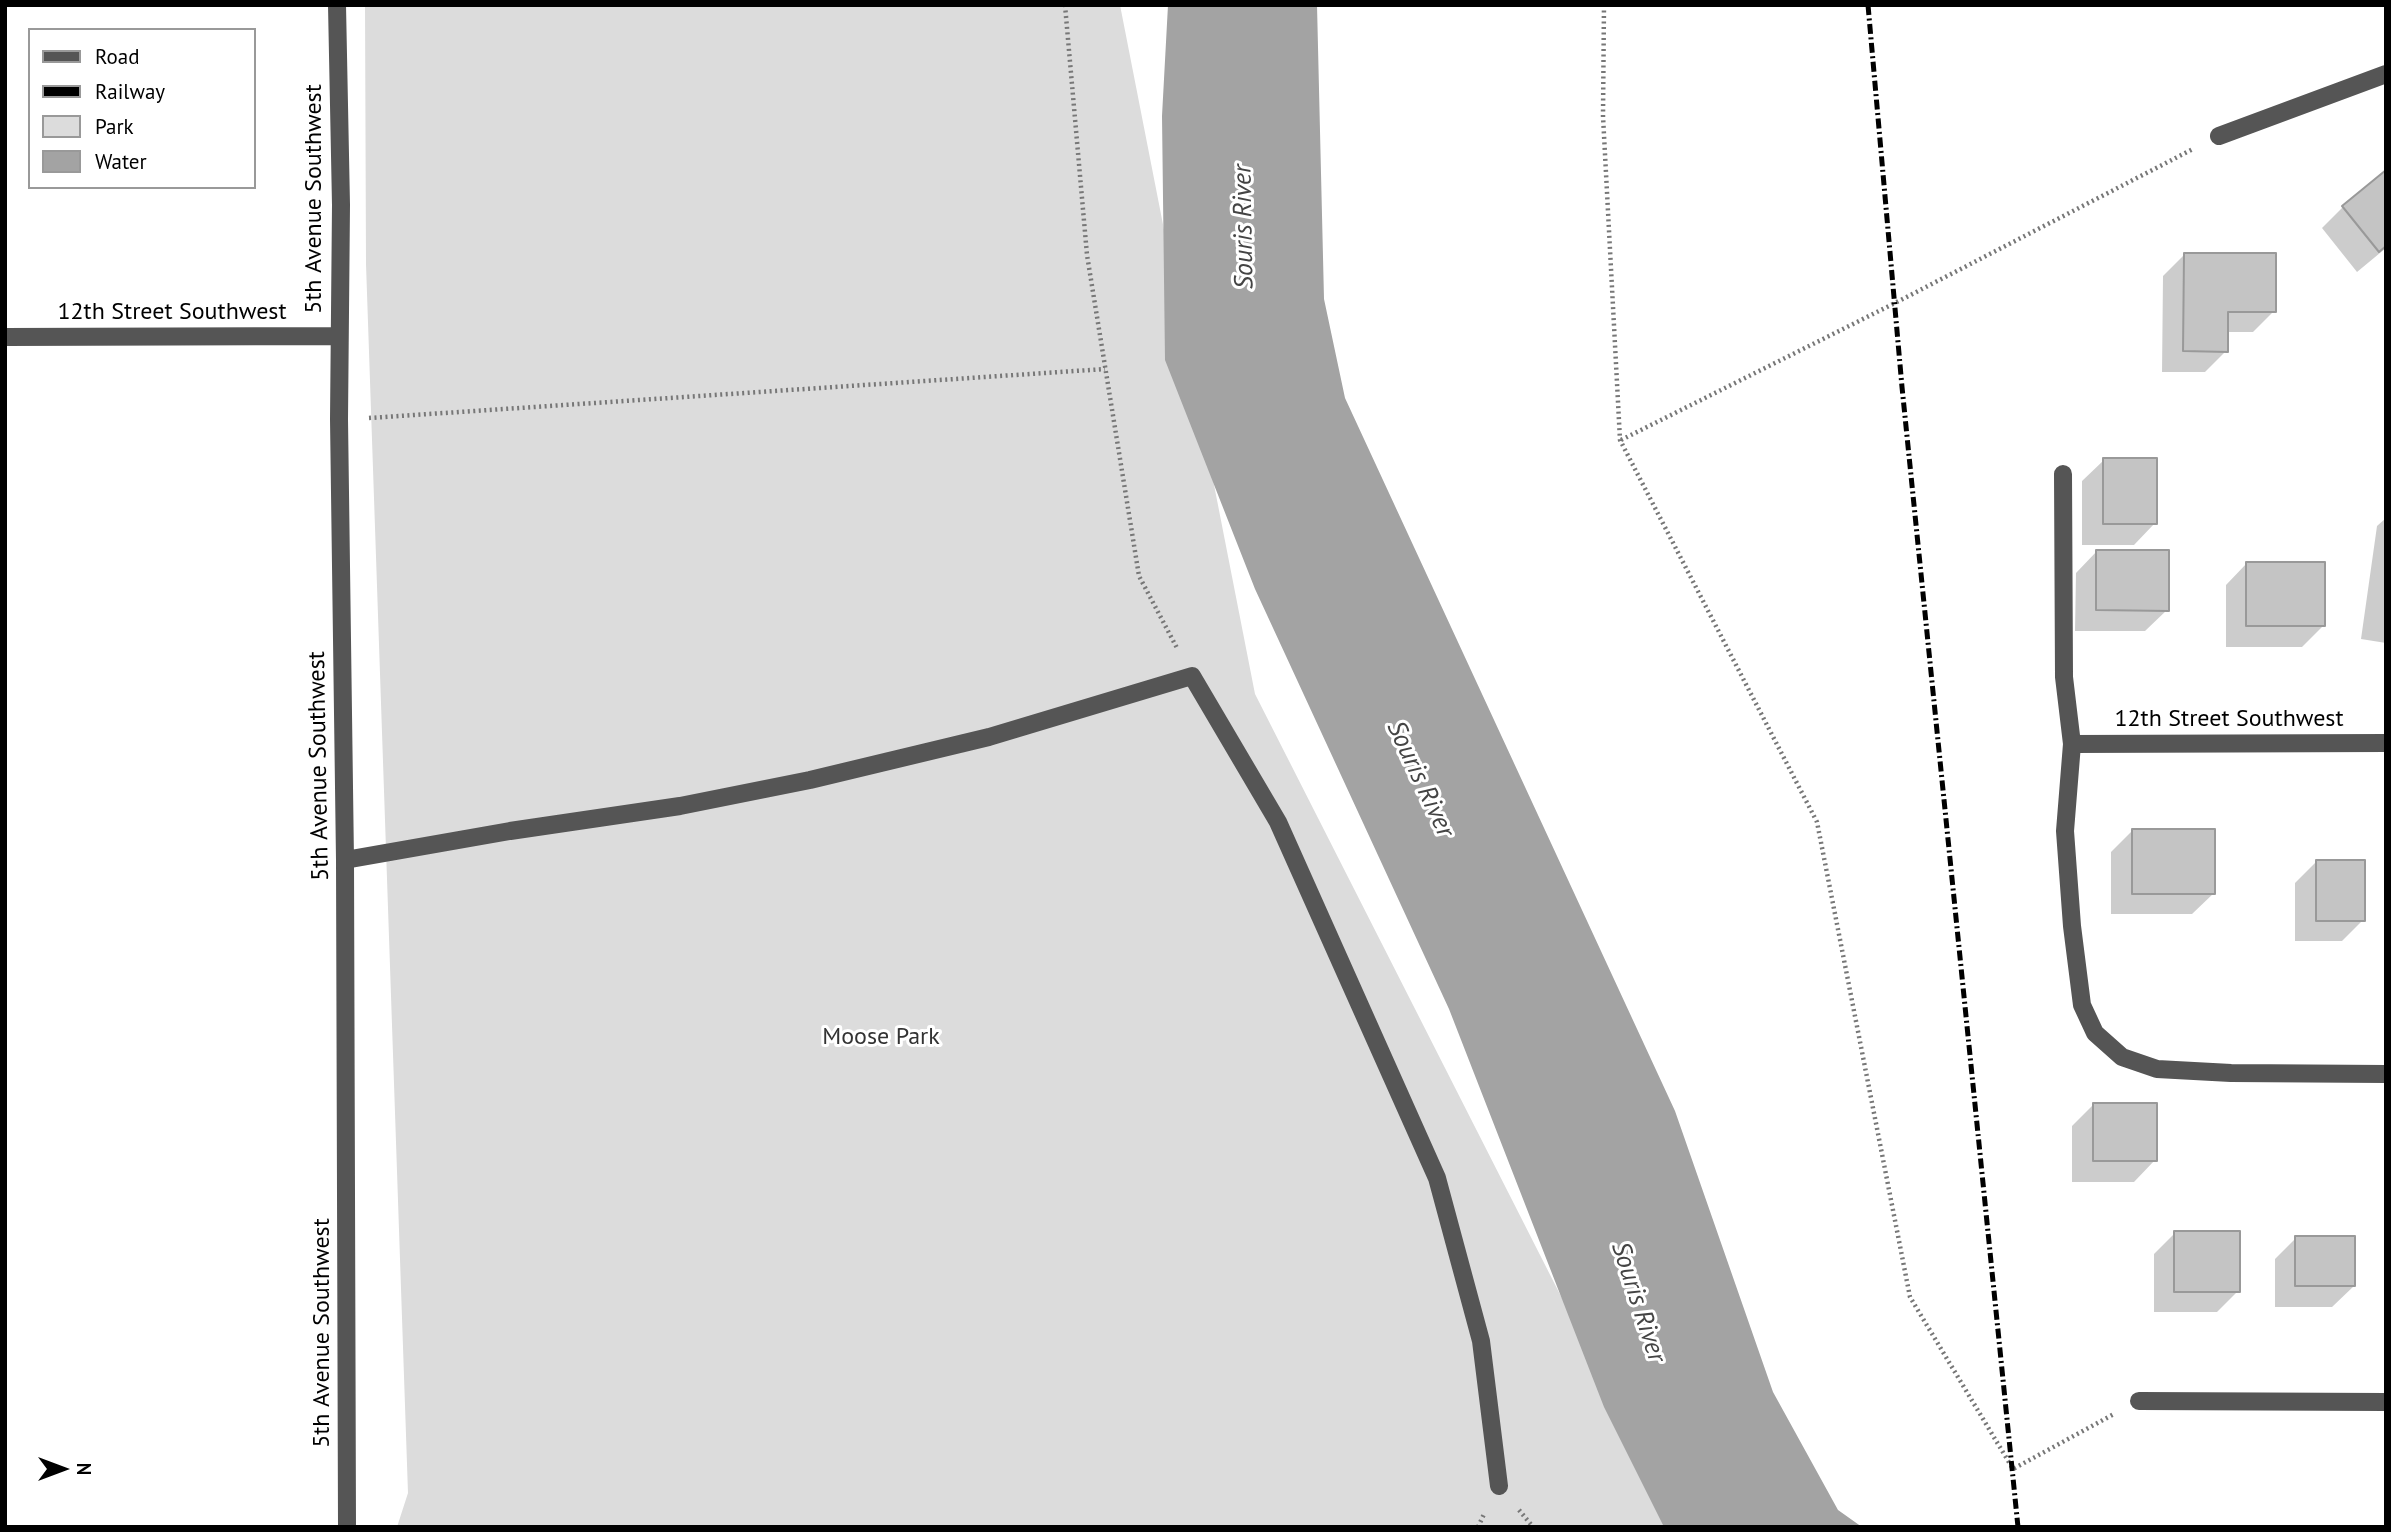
<!DOCTYPE html>
<html>
<head>
<meta charset="utf-8">
<style>
	body { margin:0 }
	#map { position:relative; width:2391px; height:1532px; overflow:hidden; background:#fff; font-family:"PT Sans",sans-serif }
	canvas { display:block }
	.frame { position:absolute; inset:0; border:7px solid #000; pointer-events:none }
	.legend { position:absolute; left:28px; top:28px; width:228px; height:161px; box-sizing:border-box; background:#fff; border:2px solid #999; margin:0; padding:9px 12px; list-style:none; font-size:21px; color:#000 }
	.legend li { display:flex; align-items:center; gap:14px; height:35px }
	.legend b { width:35px; border:2px solid #999 }
	.north { position:absolute; left:28px; top:1434px; width:70px; height:70px; -webkit-text-stroke:5px #fff; paint-order:stroke; rotate:90deg; font-size:19px; font-weight:700; line-height:28px; text-align:center; color:#000 }
	.north::after { content:''; display:block; margin:auto; width:24px; height:32px; background:#000; clip-path:polygon(50% 0,100% 100%,50% 72%,0 100%) }
</style>
</head>
<body>
<div id="map">
<canvas width="2391" height="1532"></canvas>
<div class="frame"></div>
<ul class="legend">
<li><b style="height:9px;background:#555"></b>Road</li>
<li><b style="height:9px;background:#000"></b>Railway</li>
<li><b style="height:19px;background:#dcdcdc"></b>Park</li>
<li><b style="height:19px;background:#a3a3a3"></b>Water</li>
</ul>
<div class="north">N</div>
</div>
<script>
const ctx = document.querySelector('canvas').getContext('2d');
ctx.lineJoin = 'round';
function fill(path, color) {
  ctx.fillStyle = color;
  ctx.fill(path, 'evenodd');
}
function poly(rows) {
  const path = new Path2D();
  for (const r of rows) {
    path.moveTo(r[0], r[1]);
    for (let i = 2; i < r.length; i += 2) path.lineTo(r[i], r[i + 1]);
  }
  return path;
}
function stroke(path, color, width, dash) {
  ctx.strokeStyle = color;
  ctx.lineWidth = width;
  ctx.lineCap = dash ? 'butt' : 'round';
  ctx.setLineDash(dash || []);
  ctx.stroke(path);
}
function write(font, color, halo, rows, align = 'center') {
  ctx.font = font + ' "PT Sans",sans-serif';
  ctx.lineWidth = 6;
  ctx.setLineDash([]);
  ctx.textBaseline = 'middle';
  ctx.strokeStyle = halo;
  ctx.fillStyle = color;
  for (const [text, x, y, turn = 0] of rows) {
    ctx.save();
    ctx.translate(x, y);
    ctx.rotate((+turn || 0) * Math.PI / 180);
    ctx.textAlign = isNaN(turn) ? turn : align;
    if (halo) ctx.strokeText(text, 0, 0);
    ctx.fillText(text, 0, 0);
    ctx.restore();
  }
}
fill(poly([
	[365,5,1120,5,1255,694,1666,1503,1690,1527,397,1527,408,1493,366,264]
]), '#dcdcdc');
fill(poly([
	[1168,5,1317,5,1324,299,1345,398,1675,1111,1773,1392,1838,1510,1862,1527,1664,1527,1604,1407,1449,1009,1255,589,1165,360,1162,116]
]), '#a3a3a3');
fill(poly([
	[2386,172,2386,248,2357,272,2322,228,2343,207],
	[2184,255,2274,311,2253,332,2226,332,2226,351,2205,372,2162,372,2163,276],
	[2104,460,2155,523,2134,545,2082,545,2082,481],
	[2386,518,2386,643,2361,639,2377,526],
	[2097,551,2167,610,2145,631,2075,631,2076,573],
	[2247,563,2323,626,2302,647,2226,647,2226,585],
	[2132,831,2214,893,2192,914,2111,914,2111,852],
	[2316,862,2363,920,2342,941,2295,941,2295,883],
	[2093,1105,2155,1160,2134,1182,2072,1182,2072,1126],
	[2175,1233,2238,1291,2217,1312,2154,1312,2154,1254],
	[2296,1238,2354,1286,2332,1307,2275,1307,2275,1259]
]), '#0003');
const building = poly([
	[2386,170,2386,246,2379,252,2342,206,2386,170],
	[2184,253,2276,253,2276,312,2228,312,2228,352,2183,351,2184,253],
	[2103,458,2157,458,2157,524,2103,524,2103,458],
	[2096,550,2169,550,2169,611,2096,610,2096,550],
	[2246,562,2325,562,2325,626,2246,626,2246,562],
	[2132,829,2215,829,2215,894,2132,894,2132,829],
	[2316,860,2365,860,2365,921,2316,921,2316,860],
	[2093,1103,2157,1103,2157,1161,2093,1161,2093,1103],
	[2174,1231,2240,1231,2240,1292,2174,1292,2174,1231],
	[2295,1236,2355,1236,2355,1286,2295,1286,2295,1236]
]);
fill(building, '#c4c4c4');
stroke(building, '#999', 2);
stroke(poly([
	[1065,5,1087,255,1139,576,1177,648],
	[1604,5,1603,116,1620,440,1817,822,1910,1297,2013,1469,2114,1414],
	[369,418,1105,369],
	[1621,440,1895,303,2193,149],
	[1519,1510,1533,1527],
	[1478,1527,1485,1512]
]), '#777', 4.5, [2, 3.5]);
stroke(poly([
	[337,5,341,205,339,419,345,860,347,1527],
	[2219,136,2386,74],
	[5,337,339,336],
	[2063,474,2064,677,2072,744,2065,831,2072,926,2082,1005,2095,1033,2122,1057,2157,1069,2231,1073,2386,1074],
	[2072,744,2386,743],
	[345,860,510,831,680,806,810,780,989,737,1192,676,1278,822,1437,1178,1481,1341,1499,1486],
	[2139,1401,2386,1402]
]), '#555', 18);
stroke(poly([
	[1868,5,1902,387,2018,1527]
]), '#000', 5, [10, 3.5, 2, 3.5]);
write('24px', '#000', '#fff', [
	["5th Avenue Southwest",314,199,-90],
	["12th Street Southwest",172,312],
	["12th Street Southwest",2229,719],
	["5th Avenue Southwest",319,766,-91],
	["5th Avenue Southwest",322,1333,-90]
]);
write('24px', '#333', '#fff', [
	["Moose Park",881,1037]
]);
write('italic 26px', '#444', '#fff', [
	["Souris River",1244,227,-91],
	["Souris River",1420,779,65],
	["Souris River",1638,1302,72]
]);
</script>
</body>
</html>
